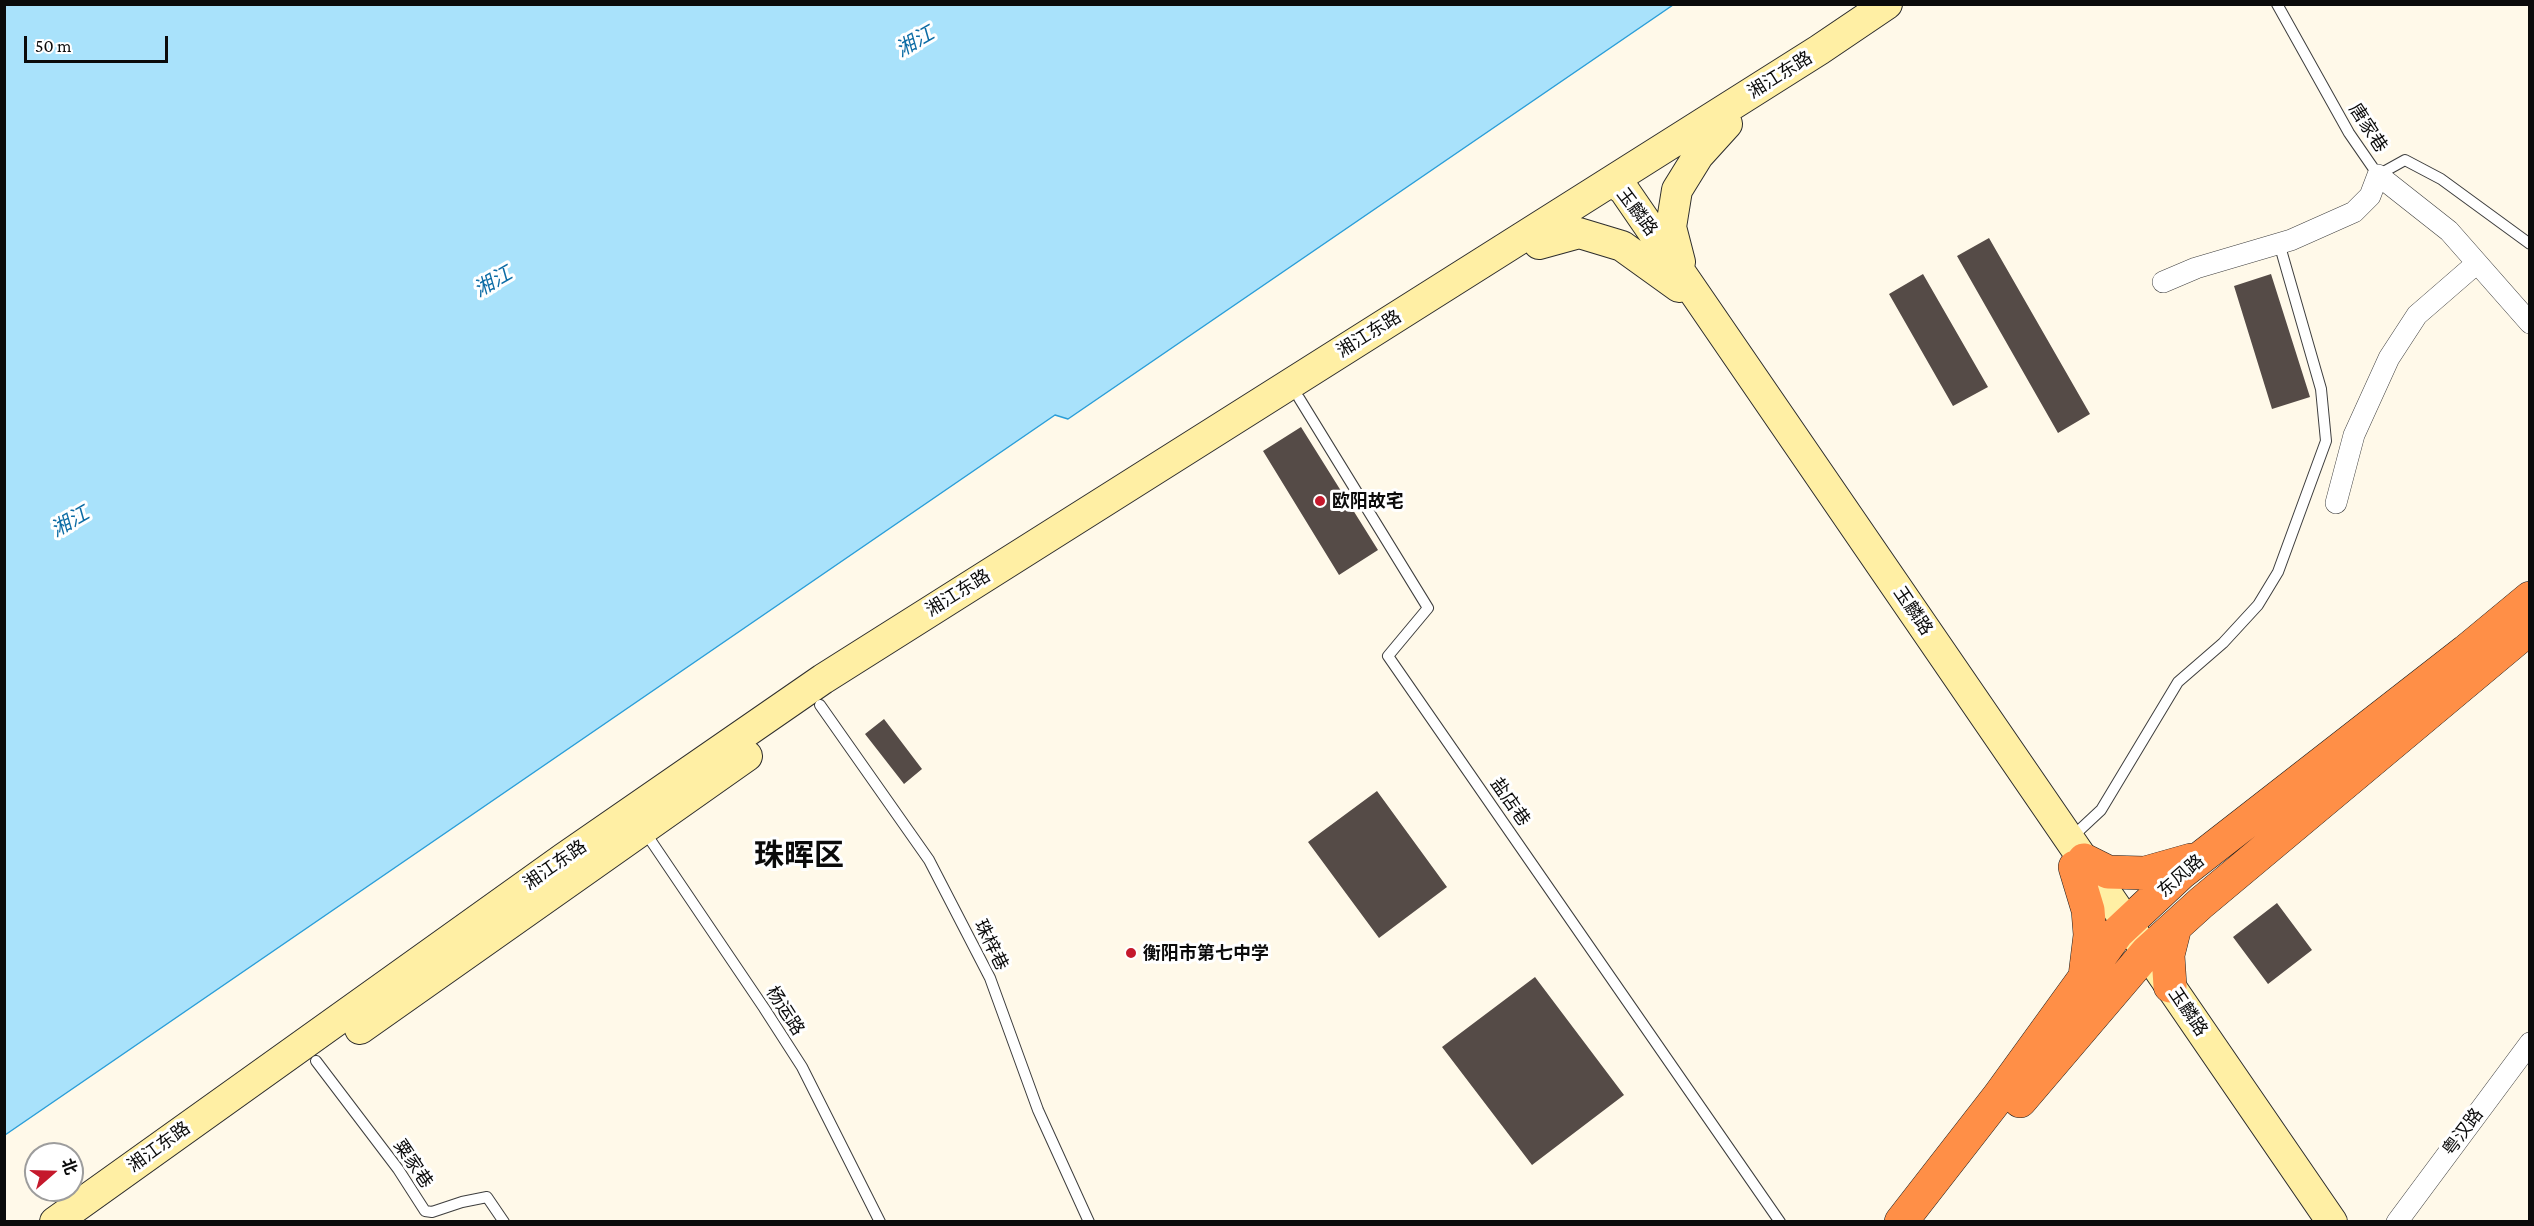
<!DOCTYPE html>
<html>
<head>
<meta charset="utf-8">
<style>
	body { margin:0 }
	#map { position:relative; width:2534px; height:1226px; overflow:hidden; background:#fff9e9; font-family:"Crimson Pro","Noto Sans SC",serif }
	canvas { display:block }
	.frame { position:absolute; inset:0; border:6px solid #0b0b0b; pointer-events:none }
	.north { position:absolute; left:24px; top:1142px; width:60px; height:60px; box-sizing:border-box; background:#fff; border:2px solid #9d9d9d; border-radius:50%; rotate:70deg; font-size:16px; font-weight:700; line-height:24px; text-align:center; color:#0b0b0b }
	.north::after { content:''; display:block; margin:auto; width:21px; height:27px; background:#c5192c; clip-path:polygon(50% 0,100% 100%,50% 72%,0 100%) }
	.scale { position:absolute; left:24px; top:36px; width:144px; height:27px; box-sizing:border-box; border:3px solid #0b0b0b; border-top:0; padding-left:8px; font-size:18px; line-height:21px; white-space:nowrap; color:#0b0b0b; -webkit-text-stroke:4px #fff; paint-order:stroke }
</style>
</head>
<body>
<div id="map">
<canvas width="2534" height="1226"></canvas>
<div class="frame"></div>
<div class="north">北</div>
<div class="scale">50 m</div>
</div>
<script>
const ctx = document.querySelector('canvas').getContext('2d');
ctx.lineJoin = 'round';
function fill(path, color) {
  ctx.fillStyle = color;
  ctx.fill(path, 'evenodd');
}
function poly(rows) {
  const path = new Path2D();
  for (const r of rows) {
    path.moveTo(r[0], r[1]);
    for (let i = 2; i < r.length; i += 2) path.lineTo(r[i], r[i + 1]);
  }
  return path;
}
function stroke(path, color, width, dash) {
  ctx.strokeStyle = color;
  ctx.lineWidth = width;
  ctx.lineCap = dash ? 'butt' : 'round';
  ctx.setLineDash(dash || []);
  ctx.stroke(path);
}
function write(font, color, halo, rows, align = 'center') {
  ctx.font = font + ' "Crimson Pro","Noto Sans SC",serif';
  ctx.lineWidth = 6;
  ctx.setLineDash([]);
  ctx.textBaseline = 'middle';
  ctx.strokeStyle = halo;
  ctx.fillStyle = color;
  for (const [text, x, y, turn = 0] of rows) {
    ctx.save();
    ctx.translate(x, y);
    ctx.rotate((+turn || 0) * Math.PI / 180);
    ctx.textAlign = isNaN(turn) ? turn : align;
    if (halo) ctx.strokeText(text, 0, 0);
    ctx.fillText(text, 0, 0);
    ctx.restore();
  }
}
const water = poly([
	[5,4,1673,4,1673,5,1068,419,1055,415,5,1135,5,4]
]);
fill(water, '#a9e2fb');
stroke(water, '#2b9ed8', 1.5);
fill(poly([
	[1989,238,2090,414,2058,433,1957,256],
	[1923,274,1988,387,1953,406,1889,294],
	[2271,274,2310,397,2272,409,2234,286],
	[1301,427,1378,550,1339,575,1263,451],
	[884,719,922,769,904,784,865,734],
	[1377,791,1447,887,1379,938,1308,842],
	[2277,903,2312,950,2268,984,2233,937],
	[1535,977,1624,1095,1532,1165,1442,1047]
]), '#554b47');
const lane = poly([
	[2277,4,2349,133,2378,175,2405,160,2441,179,2530,244],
	[1299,398,1428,608,1388,656,1780,1222],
	[820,705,929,860,990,978,1038,1110,1089,1222],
	[645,832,764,1008,802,1067,880,1222],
	[2071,838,2101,810,2178,682,2223,643,2258,605,2278,572,2326,441,2321,389,2279,243],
	[316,1061,398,1169,425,1211,432,1212,462,1202,487,1197,504,1222]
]);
const street = poly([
	[2163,282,2196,268,2291,240,2354,212,2370,196,2378,175,2449,231,2530,323],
	[2336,503,2354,435,2389,358,2417,315,2477,263],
	[2397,1222,2530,1043]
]);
const secondary = poly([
	[1612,181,1624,190,2332,1222],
	[1539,244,1579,233,1622,246,1679,287],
	[1680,262,1671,227,1677,190,1698,156,1727,124],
	[360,1029,747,756],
	[55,1222,564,858,823,679,1819,50,1887,4]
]);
const highway = poly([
	[2084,860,2108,872,2145,873,2191,860],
	[2075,867,2088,910,2090,935,2085,976],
	[2170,986,2168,955,2175,927],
	[2020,1101,2147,952,2201,903,2530,628],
	[1901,1222,1999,1096,2117,933,2181,873,2466,651,2530,598]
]);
stroke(lane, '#3e3e3e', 12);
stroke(street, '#3e3e3e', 22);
stroke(secondary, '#2d2d2d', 32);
stroke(highway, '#1c1c1c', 34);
stroke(lane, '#fff', 10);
stroke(street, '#fff', 21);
stroke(secondary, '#ffefa4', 30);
stroke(highway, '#ff8f47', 33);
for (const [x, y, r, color] of [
	[1320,501,6,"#c5192c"],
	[1131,953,6,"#c5192c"]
]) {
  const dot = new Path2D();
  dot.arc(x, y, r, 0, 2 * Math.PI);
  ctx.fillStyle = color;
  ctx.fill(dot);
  stroke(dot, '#fff', 2);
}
write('18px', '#0b0b0b', '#fff', [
	["湘江东路",1780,75,-32],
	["唐家巷",2368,128,57],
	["玉麟路",1637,212,53],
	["湘江东路",1369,334,-32],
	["湘江东路",958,593,-32],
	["玉麟路",1913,611,56],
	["盐店巷",1510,802,55],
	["湘江东路",555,865,-35],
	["东风路",2181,876,-41],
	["珠梓巷",991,945,64],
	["杨运路",785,1011,57],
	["玉麟路",2188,1012,56],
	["粤汉路",2463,1132,-53],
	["湘江东路",159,1147,-36],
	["粟家巷",413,1164,56]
]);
write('bold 18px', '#0b0b0b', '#fff', [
	["欧阳故宅",1332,501],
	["衡阳市第七中学",1143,953]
], 'left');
write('italic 20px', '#0c6ca5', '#fff', [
	["湘江",915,42,-30],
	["湘江",493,282,-30],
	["湘江",70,522,-30]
]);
write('bold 30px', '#0b0b0b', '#fff', [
	["珠晖区",799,856]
]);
</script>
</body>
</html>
